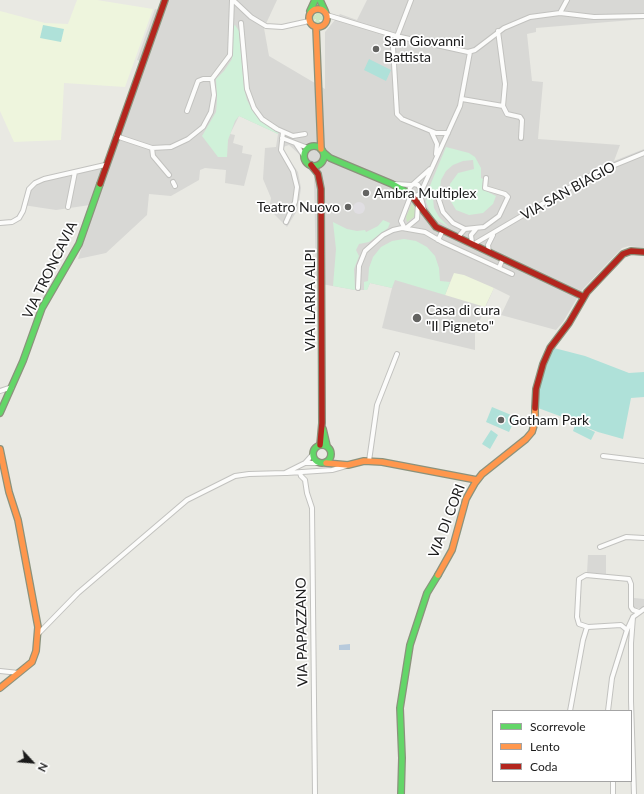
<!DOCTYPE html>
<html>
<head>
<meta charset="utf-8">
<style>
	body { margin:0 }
	#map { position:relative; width:644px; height:794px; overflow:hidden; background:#e9e9e3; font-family:Lato,sans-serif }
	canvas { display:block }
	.legend { position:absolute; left:492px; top:710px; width:140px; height:72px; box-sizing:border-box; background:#fff; border:1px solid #a4a4a4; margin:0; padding:5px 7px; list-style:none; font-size:12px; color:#1b1b1b }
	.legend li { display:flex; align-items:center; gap:8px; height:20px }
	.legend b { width:20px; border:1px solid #a4a4a4 }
	.north { position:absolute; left:12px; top:742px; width:40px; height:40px; -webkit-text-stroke:3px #fff; paint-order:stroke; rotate:116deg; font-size:11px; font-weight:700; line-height:16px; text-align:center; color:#1b1b1b }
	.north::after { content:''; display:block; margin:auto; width:14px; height:18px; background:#1b1b1b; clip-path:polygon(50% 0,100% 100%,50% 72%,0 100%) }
</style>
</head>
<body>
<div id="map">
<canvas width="644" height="794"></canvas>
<ul class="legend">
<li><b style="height:5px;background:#63d668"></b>Scorrevole</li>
<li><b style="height:5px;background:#ff974d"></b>Lento</li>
<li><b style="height:5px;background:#b3261e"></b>Coda</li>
</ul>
<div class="north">N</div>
</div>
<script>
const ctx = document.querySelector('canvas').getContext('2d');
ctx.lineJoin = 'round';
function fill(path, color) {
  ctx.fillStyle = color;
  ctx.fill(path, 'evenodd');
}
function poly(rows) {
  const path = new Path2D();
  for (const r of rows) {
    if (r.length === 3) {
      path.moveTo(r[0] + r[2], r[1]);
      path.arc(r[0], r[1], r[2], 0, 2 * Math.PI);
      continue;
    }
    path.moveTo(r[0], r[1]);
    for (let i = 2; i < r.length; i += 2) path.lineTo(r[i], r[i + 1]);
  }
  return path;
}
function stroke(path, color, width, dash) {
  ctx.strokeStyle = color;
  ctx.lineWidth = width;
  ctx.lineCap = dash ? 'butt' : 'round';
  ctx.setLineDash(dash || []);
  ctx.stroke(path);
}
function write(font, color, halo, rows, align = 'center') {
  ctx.font = font + ' Lato,sans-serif';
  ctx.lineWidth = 3.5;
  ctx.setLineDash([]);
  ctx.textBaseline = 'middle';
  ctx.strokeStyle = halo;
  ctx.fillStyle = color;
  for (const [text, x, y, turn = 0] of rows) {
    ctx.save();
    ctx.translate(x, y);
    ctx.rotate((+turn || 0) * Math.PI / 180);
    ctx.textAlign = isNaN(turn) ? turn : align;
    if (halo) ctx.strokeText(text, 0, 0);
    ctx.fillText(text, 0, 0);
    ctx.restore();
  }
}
fill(poly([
	[167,0,277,0,264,28,269,56,325,89,325,32,340,14,357,20,367,0,644,0,644,19,536,28,536,32,527,34,532,81,543,82,538,139,620,145,614,161,644,149,644,248,629,246,622,248,582,290,563,322,556,330,501,315,510,296,494,288,475,331,475,350,382,328,392,288,370,283,367,290,355,290,316,283,314,175,302,163,299,154,289,145,283,147,283,150,298,172,301,188,298,209,287,227,269,209,271,198,263,179,265,148,276,147,278,134,239,116,230,134,235,135,233,143,243,146,242,153,252,155,244,186,225,183,226,170,205,168,200,170,199,180,171,196,149,194,147,215,106,253,78,259,110,159],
	[155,9,158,10,140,61,137,60],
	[104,163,90,205,56,210,23,205,26,191,33,183,42,178],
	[588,555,606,555,606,574,587,573],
	[634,598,644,599,644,607,634,609]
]), '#d8d8d5');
fill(poly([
	[77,0,97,0,153,9,125,87,64,83,61,140,14,142,0,111,0,11,45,23,68,24],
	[454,273,464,275,494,288,485,307,445,295]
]), '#eef5dd');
fill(poly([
	[314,11,320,11,321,16,323,14,324,20,319,20,321,24,314,24,316,19,311,21,311,15,316,15],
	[412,203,415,208,415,216,407,222,406,217]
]), '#cce7c1');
fill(poly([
	[235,25,239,31,244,88,247,100,254,113,262,121,279,131,278,134,239,116,235,121,228,140,227,157,218,157,202,136,216,112,217,100,216,79,224,71,232,59,233,26],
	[446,147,469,153,475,157,481,168,481,178,483,179,482,189,496,196,493,204,483,213,469,215,456,210,449,198,450,184,458,173,474,169,473,160,463,161,453,165,446,171,441,180,439,197,433,198,434,208,439,217,450,228,432,217,426,202,429,188],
	[383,220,390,223,388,228,369,242,359,244,356,250,359,256,354,269,355,290,333,286,336,249,333,222,347,229,357,231,365,230,366,232,378,226],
	[404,239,416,241,427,247,435,256,439,268,440,281,450,282,445,295,395,280,392,288,370,283,367,290,364,290,364,282,368,281,369,268,373,257,381,247,392,241]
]), '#d0f1d9');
fill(poly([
	[43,25,64,29,61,42,40,38],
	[369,59,391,70,386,81,364,70],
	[554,348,585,356,629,373,644,372,644,397,631,398,623,439,598,432,578,424,595,432,591,440,573,431,576,422,538,408,538,391,541,378],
	[492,407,516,417,509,432,486,422],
	[491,430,498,435,490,449,482,444]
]), '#afe1d9');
fill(poly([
	[359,208,6]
]), '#e0dee2');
fill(poly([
	[350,644,350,650,339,650,339,645]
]), '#b7cadc');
const street = poly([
	[233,0,251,17,266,26,282,27,309,21],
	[411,0,393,47,397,114,402,119,436,133,448,133],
	[560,13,567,0],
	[327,15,396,36,468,52,475,50,504,28,530,17,560,13,594,17,644,16],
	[241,23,247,89,254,108,262,119,277,129,293,136,305,134],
	[498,31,505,84,503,106],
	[462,99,503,106,507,114,520,117,522,120,521,138],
	[187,111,198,81,203,79,212,79,230,55,232,0],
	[431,131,437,144,436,154],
	[283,132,281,150,293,171,297,187,295,202,286,222],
	[116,136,152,148,171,147,188,139,203,127,211,112,214,95,212,79],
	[282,138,308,148],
	[296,144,304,156],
	[152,148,153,156,169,175],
	[173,182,175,186],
	[395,184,412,185],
	[414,184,418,185,421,190,420,194,415,196,409,193,410,187,430,169],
	[421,192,460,106,470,52],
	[420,194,424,210],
	[438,197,443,212,453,223,465,229,484,227,499,216,508,197,505,194,485,188,486,178],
	[68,207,75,172],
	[0,223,12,222,19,218,23,211,29,189,35,183,44,179,105,165],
	[404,227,401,221,411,195],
	[406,228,417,219,418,204],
	[458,237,465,229],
	[438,240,443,230],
	[472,243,471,235,476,229],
	[474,244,593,174,644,153],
	[489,252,488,245,493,235],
	[499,268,503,258],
	[358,288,359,266,365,251,383,235,393,230,402,228,425,232,442,242,512,274],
	[0,391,12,387],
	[603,456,644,461],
	[369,461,377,405,397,354],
	[305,463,319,463],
	[287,473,332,470,346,466],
	[300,473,301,476,305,480,307,493,312,508,315,794],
	[600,547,626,537,644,538],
	[633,617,631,643,631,701,634,794],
	[627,630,621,625,588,627,579,624,577,617,579,579,586,575,629,579,631,584,631,607,633,610,639,612],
	[38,634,78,593,187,500,235,476,249,474,285,473,305,463,313,454],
	[0,671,19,673],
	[570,711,583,640,587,627],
	[608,711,612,678,627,630,633,617,644,609],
	[613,794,613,781]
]);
const fast = poly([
	[320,0,325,11],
	[310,11,315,0],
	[314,156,10],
	[323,152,330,158,392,184,410,194],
	[0,413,23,361,42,308,79,244,100,184],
	[323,429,327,446],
	[322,454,9],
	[401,794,402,758,400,708,410,645,427,593,438,575]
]);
const slow = poly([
	[318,18,9],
	[316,27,321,149],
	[0,449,9,492,18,520,38,627,36,651,32,662,0,688],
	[326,463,348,465,364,461,382,462,477,480],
	[438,575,452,550,466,499,475,483,482,474,526,439,532,432,535,422,535,408]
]);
const jam = poly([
	[311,165,318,174,321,189,322,423,320,445],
	[100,184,165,0],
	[412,196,436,227,584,297],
	[535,408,536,389,543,364,550,348,569,323,587,292,623,254,631,251,644,252]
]);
stroke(street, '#c2c2bf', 6);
stroke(fast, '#8b927c', 8);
stroke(slow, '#8b927c', 8);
stroke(jam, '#8b927c', 8);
stroke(street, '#fcfcfb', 4);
stroke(fast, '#63d668', 5.5);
stroke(slow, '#ff974d', 5.5);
stroke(jam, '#b3261e', 5.5);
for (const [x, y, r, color] of [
	[376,49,4,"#636361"],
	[366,193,4,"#636361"],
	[348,207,4,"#636361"],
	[417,318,5,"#636361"],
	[501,420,4,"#636361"]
]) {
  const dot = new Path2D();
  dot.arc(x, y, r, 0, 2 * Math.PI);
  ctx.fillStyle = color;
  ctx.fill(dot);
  stroke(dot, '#fff', 1.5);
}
write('14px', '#1b1b1b', '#fff', [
	["San Giovanni",384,41],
	["Battista",384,57],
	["Ambra Multiplex",374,193],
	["Teatro Nuovo",340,207,"right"],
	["Casa di cura",426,310],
	["\"Il Pigneto\"",426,326],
	["Gotham Park",509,420]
], 'left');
write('14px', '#1b1b1b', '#fff', [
	["VIA SAN BIAGIO",568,191,-29],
	["VIA TRONCAVIA",50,270,-64],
	["VIA ILARIA ALPI",310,300,-90],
	["VIA DI CORI",447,521,-69],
	["VIA PAPAZZANO",302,632,-91]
]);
</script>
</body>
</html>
